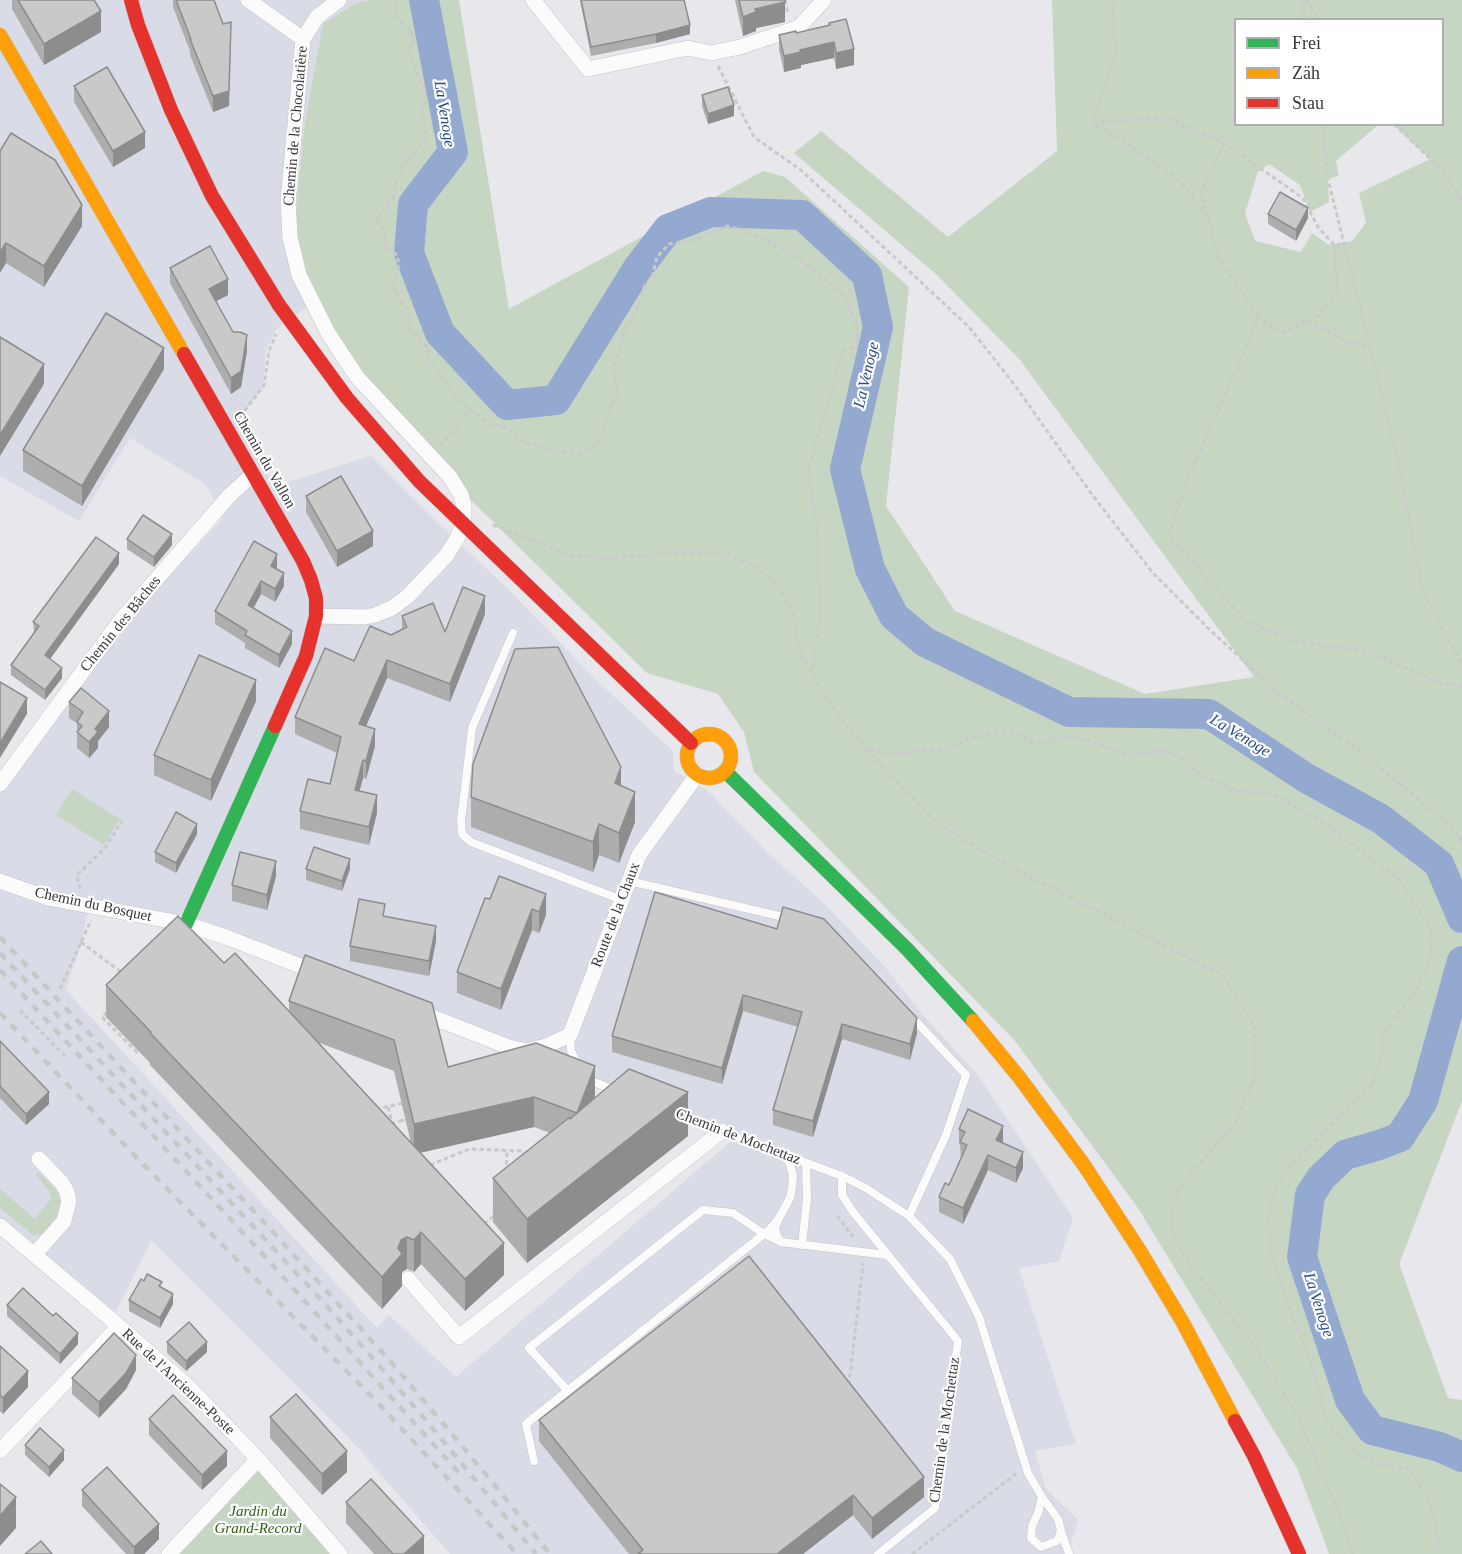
<!DOCTYPE html>
<html>
<head>
<meta charset="utf-8">
<style>
	body { margin:0 }
	#map { position:relative; width:1462px; height:1554px; overflow:hidden; background:#e7e7ec; font-family:"Times New Roman",serif }
	canvas { display:block }
	.legend { position:absolute; left:1234px; top:18px; width:210px; height:108px; box-sizing:border-box; background:#fff; border:2px solid #afafb1; margin:0; padding:8px 10px; list-style:none; font-size:18px; color:#38383c }
	.legend li { display:flex; align-items:center; gap:12px; height:30px }
	.legend b { width:30px; border:2px solid #afafb1 }
</style>
</head>
<body>
<div id="map">
<canvas width="1462" height="1554"></canvas>
<ul class="legend">
<li><b style="height:8px;background:#30b455"></b>Frei</li>
<li><b style="height:8px;background:#ff9f0a"></b>Zäh</li>
<li><b style="height:8px;background:#e5322d"></b>Stau</li>
</ul>
</div>
<script>
const ctx = document.querySelector('canvas').getContext('2d');
ctx.lineJoin = 'round';
function fill(path, color) {
  ctx.fillStyle = color;
  ctx.fill(path, 'evenodd');
}
function poly(rows) {
  const path = new Path2D();
  for (const r of rows) {
    if (r.length === 3) {
      path.moveTo(r[0] + r[2], r[1]);
      path.arc(r[0], r[1], r[2], 0, 2 * Math.PI);
      continue;
    }
    path.moveTo(r[0], r[1]);
    for (let i = 2; i < r.length; i += 2) path.lineTo(r[i], r[i + 1]);
  }
  return path;
}
function stroke(path, color, width, dash) {
  ctx.strokeStyle = color;
  ctx.lineWidth = width;
  ctx.lineCap = dash ? 'butt' : 'round';
  ctx.setLineDash(dash || []);
  ctx.stroke(path);
}
function write(font, color, halo, rows, align = 'center') {
  ctx.font = font + ' "Times New Roman",serif';
  ctx.lineWidth = 4.5;
  ctx.setLineDash([]);
  ctx.textBaseline = 'middle';
  ctx.strokeStyle = halo;
  ctx.fillStyle = color;
  for (const [text, x, y, turn = 0] of rows) {
    ctx.save();
    ctx.translate(x, y);
    ctx.rotate((+turn || 0) * Math.PI / 180);
    ctx.textAlign = isNaN(turn) ? turn : align;
    if (halo) ctx.strokeText(text, 0, 0);
    ctx.fillText(text, 0, 0);
    ctx.restore();
  }
}
fill(poly([
	[0,0,370,0,358,2,316,301,277,328,266,349,263,387,236,424,275,486,371,456,440,525,510,591,595,679,673,751,674,771,708,791,771,856,827,906,884,966,923,1015,977,1074,1073,1218,1059,1261,1019,1269,1076,1444,1035,1451,1046,1489,1078,1520,1068,1554,450,1554,350,1439,151,1240,116,1312,0,1224,0,791,121,626,223,518,206,485,130,438,79,521,0,476],
	[97,908,186,924,368,984,736,1137,456,1377,389,1315,377,1328,66,990,81,942,87,915]
]), '#d9dbe6');
fill(poly([
	[370,0,459,0,509,309,763,171,785,177,909,287,886,506,955,611,1145,694,1254,677,1020,360,937,275,794,153,821,131,948,237,1057,151,1052,0,1462,0,1462,1101,1399,1264,1448,1398,1462,1400,1462,1554,1329,1554,1298,1470,1138,1208,1015,1041,754,772,744,732,718,694,647,673,380,411,316,301,294,232,305,123,323,24,358,2],
	[1236,20,1442,20,1442,124,1394,125,1430,159,1359,193,1366,223,1352,241,1329,245,1312,233,1301,252,1255,241,1245,213,1258,172,1269,164,1300,185,1310,212,1329,202,1328,179,1339,176,1336,161,1378,125,1236,124],
	[72,789,120,819,104,845,56,815],
	[38,1172,57,1191,61,1204,58,1216,43,1234,33,1235,0,1208,0,1189,35,1219,52,1198,48,1189,36,1175],
	[259,1470,333,1554,180,1554]
]), '#c7d6c3');
stroke(poly([
	[424,0,453,152,413,204,409,253,440,333,507,405,556,400,638,268,668,229,711,212,802,215,867,275,878,327,845,469,870,569,894,616,925,642,1069,712,1209,714,1306,778,1381,819,1439,864,1462,918],
	[1462,961,1423,1101,1400,1137,1379,1145,1345,1155,1321,1178,1310,1195,1302,1257,1350,1400,1372,1430,1440,1447,1462,1457]
]), '#94a9d0', 30);
const lane = poly([
	[513,633,472,728,461,821,462,834,471,842,622,900],
	[629,881,788,918],
	[570,1035,571,1051,579,1067],
	[587,1076,592,1081,616,1091],
	[680,1116,842,1176,864,1187,909,1216,950,1259,979,1317,1028,1473,1042,1497,1058,1519,1061,1531,1069,1554],
	[842,1176,842,1195,853,1212,958,1341,935,1508,878,1554],
	[909,1216,946,1135,966,1075,911,1016],
	[781,1242,777,1236,775,1228,779,1218,790,1198,792,1188,793,1176,790,1164,784,1155],
	[802,1245,807,1199,806,1163],
	[568,1391,529,1348,703,1210,733,1213,764,1234,781,1242,887,1255],
	[534,1461,526,1424,769,1230,779,1218],
	[1042,1497,1038,1513,1032,1526,1031,1538,1041,1547,1057,1541,1061,1531]
]);
const street = poly([
	[248,0,303,39],
	[533,0,588,69,688,48,711,53,740,47,791,30,800,26,824,0],
	[316,616,365,617,375,615,392,608,407,597,446,556,458,537,464,518,464,505,461,495,450,477,357,377,328,333,299,275,290,237,288,200,303,39,317,17,339,0],
	[0,784,120,621,229,496,253,474],
	[0,881,48,898,186,924,226,937,321,974],
	[419,1012,509,1047,527,1051,546,1046,570,1035,639,855,697,775],
	[0,1226,119,1326,190,1388,258,1459,340,1554],
	[34,1255,64,1221,69,1201,67,1192,62,1183,39,1159],
	[408,1279,459,1337,722,1131],
	[0,1451,119,1326],
	[169,1554,258,1459]
]);
const fast = poly([
	[726,772,907,949,973,1021],
	[186,924,275,726]
]);
const slow = poly([
	[0,35,184,354],
	[709,756,22],
	[973,1021,1019,1077,1084,1165,1140,1251,1182,1321,1235,1421]
]);
const jam = poly([
	[131,0,138,25,171,110,212,196,279,305],
	[184,354,303,561,311,580,316,598,316,616,306,656,275,726],
	[532,590,691,743],
	[1235,1421,1254,1456,1299,1554]
]);
stroke(lane, '#c3c3c7', 9);
stroke(street, '#c3c3c7', 16);
stroke(fast, '#c3c3c7', 15);
stroke(slow, '#c3c3c7', 15);
stroke(jam, '#c3c3c7', 15);
stroke(poly([
	[396,0,397,5,396,14,399,20,410,29,414,39,409,50,410,58,415,65,418,76,425,91,425,102,422,110,426,137,402,168,396,182,393,198,378,218,378,223,384,231,387,248,397,255,399,265,394,284,395,293,409,313,411,333,427,346,429,361,443,378,452,392,469,409,490,424,501,426,511,431,517,440,552,450,578,454,595,447,617,394,614,366,627,326,639,305,644,287,652,277,657,257,669,244,694,240,727,226,743,230,780,247,815,271,841,292,855,318,858,338,854,347,843,351,808,469,816,518,820,616,812,670],
	[785,0,788,14],
	[1114,0,1112,6,1116,57,1101,95,1094,124,1164,117,1224,143,1303,198,1318,227,1335,246,1344,243],
	[1301,0,1305,20],
	[1306,0,1319,20],
	[718,66,754,137,802,171,969,327,1014,384,1093,496,1153,573,1209,629,1279,693,1362,753,1411,793,1455,831,1462,843],
	[1322,124,1328,179,1399,464,1422,590,1462,666],
	[1394,124,1445,173,1462,201],
	[1095,125,1122,140,1178,179,1206,213],
	[1224,143,1201,193,1219,259,1259,318],
	[1335,246,1337,292,1318,316,1282,333,1259,318,1188,479,1169,536,1245,620,1292,641,1367,651,1440,683,1462,686],
	[1307,321,1347,341,1370,347],
	[240,417,264,385,269,351,276,334],
	[440,446,461,422,469,409],
	[493,525,570,555,601,558,687,553,730,555,761,570,780,589,794,616,798,644,804,659,825,697,859,741,934,820,990,856,1222,975,1255,1026,1254,1079,1236,1122,1180,1186,1171,1212,1174,1239,1189,1263,1257,1349,1297,1415,1342,1520,1353,1554],
	[870,750,897,754,918,751,929,751,946,749,965,740,994,733,1013,733,1031,742,1050,742,1056,736,1066,736,1093,741,1119,753,1128,755,1157,751,1168,752,1181,758,1194,770,1206,778,1238,791,1253,793,1264,792,1274,795,1318,819,1399,879,1431,930,1432,947,1426,973,1413,996,1398,1013,1384,1035,1380,1062,1370,1088,1292,1163,1276,1186,1269,1216,1270,1248,1286,1299,1317,1378,1326,1421,1351,1449,1377,1464,1410,1469,1431,1505,1441,1554],
	[80,889,77,875,105,848,122,821],
	[81,942,121,972],
	[60,989,91,920],
	[20,1010,65,1056],
	[107,1012,102,1017,137,1052,141,1049],
	[388,1107,393,1126],
	[376,1109,404,1103],
	[400,1121,408,1119],
	[430,1165,469,1149,523,1151,526,1154],
	[506,1172,507,1151],
	[837,1216,856,1240],
	[484,1224,495,1215],
	[849,1385,863,1263],
	[912,1554,1017,1473]
]), '#c9c9c9', 3, [4.5, 3]);
stroke(lane, '#fbfbfc', 8);
stroke(street, '#fbfbfc', 15);
stroke(fast, '#30b455', 14);
stroke(slow, '#ff9f0a', 14);
stroke(jam, '#e5322d', 14);
stroke(poly([
	[0,937,273,1232,391,1362,484,1472,550,1554],
	[0,953,325,1304,383,1370,440,1437,536,1554],
	[0,970,259,1250,459,1473],
	[0,1013,135,1156,378,1403,517,1554]
]), '#c7c7c7', 4.5, [8, 8]);
const jamBridge = poly([
	[279,305,347,398,419,481,532,590]
]);
stroke(jamBridge, '#c3c3c7', 15, []);
stroke(poly([
	[391,1124,400,1121]
]), '#c9c9c9', 3, [4.5, 3]);
stroke(jamBridge, '#e5322d', 14);
fill(poly([
	[12,0,94,0,101,32,44,65,12,9],
	[173,0,214,0,223,24,231,37,229,106,213,112,190,55,190,51,173,7],
	[580,0,684,0,690,34,656,43,591,56],
	[735,0,785,0,785,22,756,28,756,31,743,36],
	[829,25,854,65,836,69,834,58,801,65,801,68,784,72,779,50,779,35,796,33],
	[74,86,145,148,113,167,74,102],
	[702,95,734,116,708,124,702,106],
	[0,151,82,226,44,287,6,263],
	[1268,214,1308,218,1296,241,1268,224],
	[170,268,228,295,216,301,233,332,247,351,241,387,231,394,170,283],
	[164,369,82,506,23,471,23,450],
	[306,496,373,546,337,567,306,512],
	[127,539,172,545,154,567,127,549],
	[119,564,50,659,62,678,45,700,11,675,11,665,34,633,33,622],
	[277,567,276,569,284,586,275,602,261,594,253,608,292,644,279,668,245,648,245,643,215,624,215,611],
	[485,614,450,702,387,678,366,726,375,746,366,779,363,778,359,791,377,813,369,845,300,829,300,811,330,784,337,753,295,734,295,717,354,661,391,635,402,629,402,616,445,632],
	[256,701,211,801,154,775,154,755],
	[69,702,109,727,98,741,98,748,89,758,77,748,77,723,69,718],
	[621,786,635,822,619,863,599,855,593,872,471,827,471,797],
	[197,834,176,873,155,862,155,852],
	[306,869,350,869,342,891,306,880],
	[276,876,267,910,232,901,232,885],
	[499,876,546,915,539,933,532,930,501,1010,457,993,457,972,490,899],
	[655,892,917,1033,910,1060,842,1039,813,1137,773,1125,773,1110,798,1027,743,1011,722,1084,612,1052,612,1036],
	[385,916,436,941,429,976,350,961,350,946],
	[305,955,448,1067,595,1097,594,1098,688,1136,527,1263,493,1222,493,1178,550,1133,534,1127,420,1153,504,1275,465,1311,421,1264,414,1272,407,1269,402,1272,402,1286,382,1309,150,1065,150,1063,106,1017,106,985,224,963,289,1011,289,1001],
	[317,1042,394,1071,411,1143],
	[0,1041,49,1104,26,1125,0,1098],
	[959,1129,1003,1141,1002,1143,1023,1168,1016,1183,988,1170,963,1224,939,1212,939,1197,949,1185,961,1158,960,1145,959,1144],
	[162,1287,173,1304,160,1328,129,1311,129,1300],
	[7,1305,78,1344,60,1364,7,1316],
	[167,1342,207,1352,186,1371,167,1353],
	[0,1346,28,1387,3,1414,0,1411],
	[136,1370,126,1389,99,1418,72,1394,72,1378],
	[270,1417,347,1472,322,1495,270,1438],
	[149,1419,227,1466,202,1490,149,1435],
	[539,1420,924,1497,872,1539,853,1515,803,1554,629,1554,539,1441],
	[25,1445,64,1460,49,1477,25,1455],
	[82,1490,159,1539,144,1554,126,1554,82,1506],
	[346,1502,424,1554,374,1554,346,1523]
]), '#aeadae');
fill(poly([
	[785,2,785,22,756,28,756,31,743,36,743,17,755,9],
	[101,11,101,32,44,65,44,44],
	[231,22,229,106,213,112,213,96],
	[690,25,690,34,656,43,656,34],
	[834,42,834,58,801,65,801,68,784,72,784,56,800,50],
	[854,49,854,65,836,69,836,53],
	[734,105,734,116,708,124,708,114],
	[145,132,145,148,113,167,113,151],
	[82,205,82,226,44,287,44,266],
	[1308,208,1308,218,1296,241,1296,230],
	[6,243,6,263,0,273,0,252],
	[228,279,228,295,209,305,209,289],
	[247,335,247,351,241,387,231,394,231,378],
	[164,348,164,369,82,506,82,486],
	[44,364,44,384,0,456,0,435],
	[373,531,373,546,337,567,337,551],
	[172,534,172,545,154,567,154,557],
	[119,553,119,564,45,666,45,655],
	[277,554,277,567,271,579,271,566],
	[284,573,284,586,275,602,275,589],
	[261,581,261,594,248,618,248,605],
	[485,596,485,614,450,702,450,684],
	[292,631,292,644,279,668,279,655],
	[387,660,387,678,359,742,359,724],
	[62,668,62,678,45,700,45,690],
	[256,680,256,701,211,801,211,780],
	[27,698,27,714,0,758,0,743],
	[109,711,109,727,98,741,98,748,89,758,89,742,95,729],
	[375,729,375,746,366,779,366,761],
	[363,760,363,778,355,808,355,790],
	[621,767,621,797,615,783],
	[635,792,635,822,619,863,619,833],
	[377,795,377,813,369,845,369,827],
	[197,824,197,834,176,873,176,863],
	[599,824,599,855,593,872,593,842],
	[350,859,350,869,342,891,342,881],
	[276,861,276,876,267,910,267,895],
	[546,894,546,915,539,933,539,912],
	[532,909,532,930,501,1010,501,989],
	[436,926,436,941,429,976,429,961],
	[743,995,743,1011,722,1084,722,1068],
	[917,1018,917,1033,910,1060,910,1044],
	[842,1024,842,1039,813,1137,813,1121],
	[595,1066,595,1097,577,1144,577,1113],
	[49,1092,49,1104,26,1125,26,1114],
	[688,1092,688,1136,527,1263,527,1219],
	[534,1097,534,1127,414,1154,414,1124],
	[1003,1126,1003,1141,996,1156,996,1140],
	[1023,1152,1023,1168,1016,1183,1016,1168],
	[988,1155,988,1170,963,1224,963,1208],
	[421,1232,421,1264,414,1272,414,1240],
	[407,1237,407,1269,402,1272,402,1286,382,1309,382,1277,398,1248,401,1240],
	[504,1243,504,1275,465,1311,465,1279],
	[173,1294,173,1304,160,1328,160,1318],
	[78,1333,78,1344,60,1364,60,1354],
	[207,1342,207,1352,186,1371,186,1361],
	[136,1355,136,1370,126,1389,99,1418,99,1402],
	[28,1371,28,1387,3,1414,3,1398],
	[64,1450,64,1460,49,1477,49,1467],
	[227,1451,227,1466,202,1490,202,1475],
	[347,1451,347,1472,322,1495,322,1474],
	[924,1477,924,1497,872,1539,872,1518],
	[853,1495,853,1515,803,1554,777,1554],
	[16,1497,16,1528,0,1546,0,1516],
	[159,1524,159,1539,144,1554,134,1554,134,1547],
	[424,1536,424,1554,404,1554]
]), '#8d8d8d');
const building = poly([
	[18,0,94,0,101,11,44,44,18,0],
	[176,0,214,0,223,24,231,22,229,91,213,96,190,39,191,39,176,0],
	[581,0,684,0,690,25,656,34,591,47,581,0],
	[739,0,785,0,785,2,755,9,756,12,743,17,739,0],
	[846,19,854,49,836,53,834,42,800,50,801,52,784,56,779,35,796,31,796,33,830,25,829,23,846,19],
	[107,67,145,132,113,151,74,86,107,67],
	[728,87,734,105,708,114,702,95,728,87],
	[11,133,55,160,82,205,44,266,6,243,0,252,0,151,11,133],
	[1280,192,1308,208,1296,230,1268,214,1280,192],
	[210,246,228,279,209,289,233,332,240,332,247,335,241,371,231,378,170,268,210,246],
	[106,313,164,348,82,486,23,450,106,313],
	[0,337,44,364,0,435,0,337],
	[341,476,373,531,337,551,306,496,341,476],
	[143,515,172,534,154,557,127,539,143,515],
	[96,537,119,553,45,655,62,668,45,690,11,665,39,626,33,622,96,537],
	[254,541,277,554,271,566,284,573,275,589,261,581,248,605,292,631,279,655,245,635,247,631,215,611,254,541],
	[463,587,485,596,450,684,387,660,359,724,375,729,366,761,363,760,355,790,377,795,369,827,300,811,308,779,330,784,341,737,295,717,325,648,354,661,370,626,391,635,407,627,402,616,433,603,445,632,463,587],
	[558,647,621,767,615,783,635,792,619,833,599,824,593,842,471,797,473,764,515,649,558,647],
	[199,655,256,680,211,780,154,755,199,655],
	[0,682,27,698,0,743,0,682],
	[81,688,109,711,95,729,98,732,89,742,77,732,82,726,77,722,83,712,69,702,81,688],
	[176,812,197,824,176,863,155,852,176,812],
	[314,847,350,859,342,881,306,869,314,847],
	[240,852,276,861,267,895,232,885,240,852],
	[499,876,546,894,539,912,532,909,501,989,457,972,485,898,490,899,499,876],
	[655,892,777,929,783,907,824,919,917,1018,910,1044,842,1024,813,1121,773,1110,802,1012,743,995,722,1068,612,1036,655,892],
	[359,899,385,904,383,916,436,926,429,961,350,946,359,899],
	[178,916,224,963,235,953,504,1243,465,1279,421,1232,414,1240,407,1237,401,1240,398,1248,402,1254,382,1277,150,1033,151,1032,106,985,178,916],
	[305,955,432,1003,448,1067,536,1043,595,1066,577,1113,534,1097,414,1124,394,1040,289,1001,305,955],
	[0,1041,49,1092,26,1114,0,1086,0,1041],
	[629,1069,688,1092,527,1219,493,1178,570,1117,570,1119,629,1069],
	[968,1109,1003,1126,996,1140,1023,1152,1016,1168,988,1155,963,1208,939,1197,945,1183,949,1185,967,1145,960,1142,965,1132,959,1129,968,1109],
	[749,1256,924,1477,872,1518,853,1495,777,1554,638,1554,643,1550,539,1420,749,1256],
	[147,1274,162,1282,159,1286,173,1294,160,1318,129,1300,141,1279,144,1281,147,1274],
	[23,1288,53,1316,56,1313,78,1333,60,1354,7,1305,23,1288],
	[189,1322,207,1342,186,1361,167,1342,189,1322],
	[114,1333,136,1355,126,1373,99,1402,72,1378,114,1333],
	[0,1346,28,1371,3,1398,0,1395,0,1346],
	[296,1394,347,1451,322,1474,270,1417,296,1394],
	[173,1395,227,1451,202,1475,149,1419,173,1395],
	[40,1428,64,1450,49,1467,25,1445,40,1428],
	[107,1467,159,1524,134,1547,82,1490,107,1467],
	[371,1479,424,1536,404,1554,393,1554,346,1502,371,1479],
	[0,1484,16,1497,0,1516,0,1484],
	[41,1541,52,1554,25,1554,41,1541]
]);
fill(building, '#cac9ca');
stroke(building, '#8d8d8d', 1.5);
write('15px', '#38383c', '#fff', [
	["Chemin de la Chocolatière",296,126,-85],
	["Chemin du Vallon",264,460,60],
	["Chemin des Bâches",121,624,-51],
	["Chemin du Bosquet",93,905,12],
	["Route de la Chaux",616,915,-69],
	["Chemin de Mochettaz",738,1137,21],
	["Rue de l'Ancienne-Poste",178,1382,43],
	["Chemin de la Mochettaz",945,1430,-82]
]);
write('italic 15px', '#2e5f12', '#fff', [
	["Jardin du",258,1512],
	["Grand-Record",258,1529]
]);
write('italic 16px', '#284b8e', '#fff', [
	["La Venoge",444,114,81],
	["La Venoge",867,375,-77],
	["La Venoge",1240,736,31],
	["La Venoge",1318,1305,72]
]);
</script>
</body>
</html>
